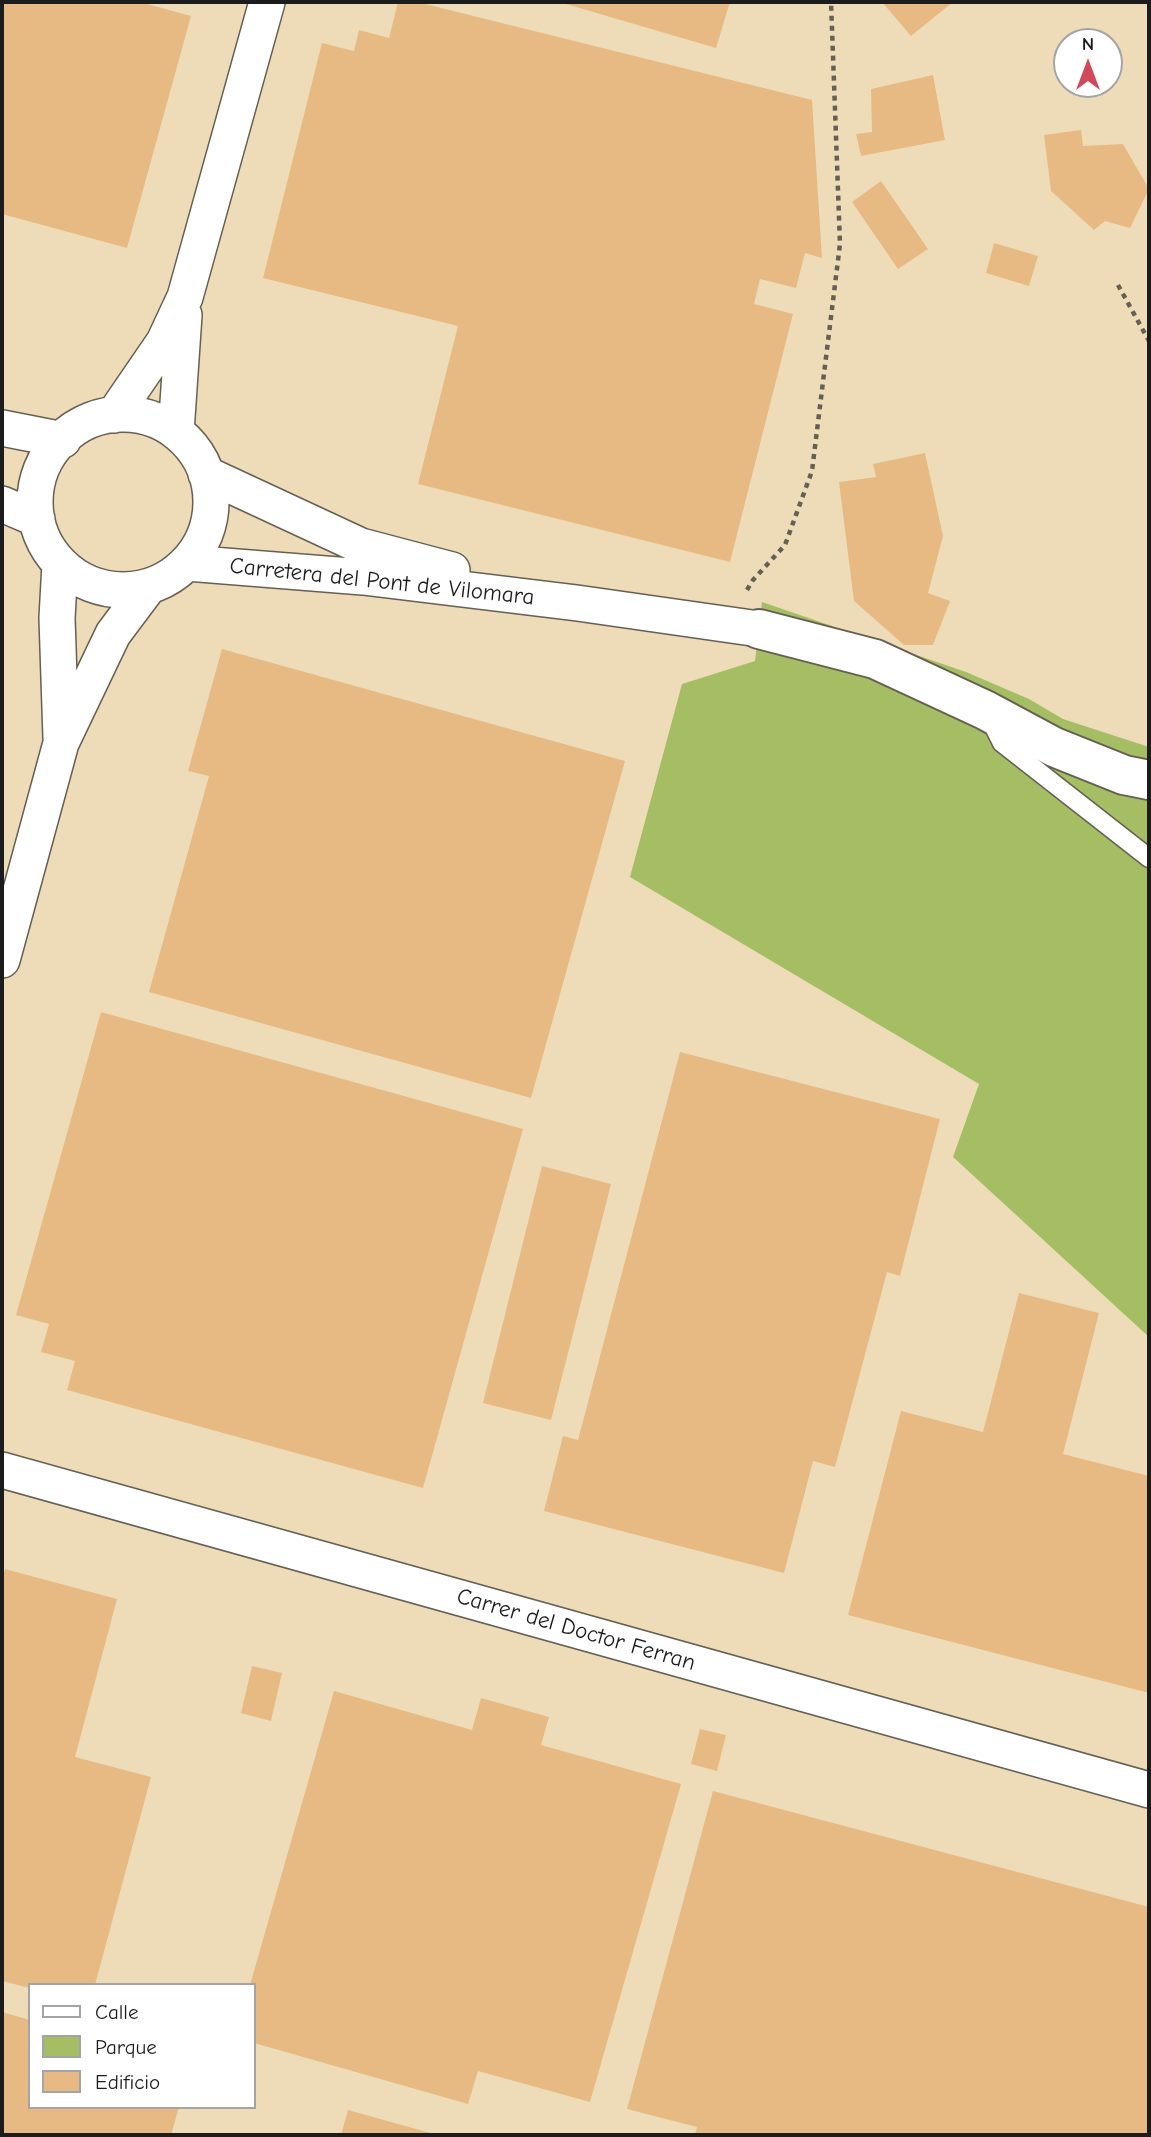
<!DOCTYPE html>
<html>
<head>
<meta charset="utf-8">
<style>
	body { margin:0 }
	#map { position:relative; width:1151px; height:2137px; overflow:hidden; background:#eedcb9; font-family:"Comic Neue",sans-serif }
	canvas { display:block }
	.frame { position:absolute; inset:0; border:4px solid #1c1c1c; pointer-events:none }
	.legend { position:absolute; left:28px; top:1983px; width:228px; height:126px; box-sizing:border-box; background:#fff; border:2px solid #a4a4a4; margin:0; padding:9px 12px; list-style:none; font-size:21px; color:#1c1c1c }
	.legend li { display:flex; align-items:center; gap:14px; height:35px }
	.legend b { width:35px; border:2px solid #a4a4a4 }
	.north { position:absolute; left:1053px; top:28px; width:70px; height:70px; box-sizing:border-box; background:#fff; border:2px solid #a4a4a4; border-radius:50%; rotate:0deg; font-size:19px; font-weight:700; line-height:28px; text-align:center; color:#1c1c1c }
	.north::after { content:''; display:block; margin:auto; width:24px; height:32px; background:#d1495b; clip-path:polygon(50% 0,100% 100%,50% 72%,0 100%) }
</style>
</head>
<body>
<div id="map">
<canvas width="1151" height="2137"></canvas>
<div class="frame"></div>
<ul class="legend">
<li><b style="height:9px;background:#fff"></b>Calle</li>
<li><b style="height:19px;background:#a5be64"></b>Parque</li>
<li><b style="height:19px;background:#e7ba84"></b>Edificio</li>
</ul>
<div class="north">N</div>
</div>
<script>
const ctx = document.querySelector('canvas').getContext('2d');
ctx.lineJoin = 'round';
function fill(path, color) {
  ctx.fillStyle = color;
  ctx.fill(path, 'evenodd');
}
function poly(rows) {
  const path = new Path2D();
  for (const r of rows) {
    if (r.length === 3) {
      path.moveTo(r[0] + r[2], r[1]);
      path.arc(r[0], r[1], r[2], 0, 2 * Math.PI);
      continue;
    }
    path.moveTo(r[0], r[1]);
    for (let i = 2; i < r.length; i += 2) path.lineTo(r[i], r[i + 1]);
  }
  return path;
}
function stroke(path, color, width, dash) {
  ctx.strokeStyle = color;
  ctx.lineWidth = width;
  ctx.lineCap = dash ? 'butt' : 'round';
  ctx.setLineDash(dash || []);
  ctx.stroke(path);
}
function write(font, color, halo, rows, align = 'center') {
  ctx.font = font + ' "Comic Neue",sans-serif';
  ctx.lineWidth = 5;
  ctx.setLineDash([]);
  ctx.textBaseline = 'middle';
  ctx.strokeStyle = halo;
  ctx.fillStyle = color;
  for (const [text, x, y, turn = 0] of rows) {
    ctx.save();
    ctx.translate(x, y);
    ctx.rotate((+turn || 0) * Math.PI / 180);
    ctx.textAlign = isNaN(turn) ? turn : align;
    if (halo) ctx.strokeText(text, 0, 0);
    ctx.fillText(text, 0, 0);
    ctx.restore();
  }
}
fill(poly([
	[762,602,966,672,1029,699,1063,719,1149,747,1149,1337,953,1157,979,1084,630,877,682,684,755,661]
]), '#a5be64');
fill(poly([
	[2,2,140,2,191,16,127,248,2,214],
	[398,2,417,2,812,100,822,258,805,253,796,288,760,279,754,304,793,314,730,562,418,484,458,326,263,278,322,43,354,51,359,30,389,38],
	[559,2,730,2,716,48],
	[882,2,953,2,911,36],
	[933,75,945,140,861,156,856,134,872,132,871,89],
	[1081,130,1083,146,1123,144,1149,189,1130,228,1105,221,1094,230,1051,191,1044,135],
	[881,181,928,249,898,269,852,202],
	[994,243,1038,256,1029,286,986,273],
	[925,453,943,536,928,593,950,601,933,645,904,645,854,601,839,482,876,477,873,464],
	[222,649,625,761,531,1098,149,992,209,776,188,771],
	[101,1012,523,1129,423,1488,67,1390,75,1361,41,1352,49,1324,16,1315],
	[680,1052,940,1119,900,1276,887,1272,835,1467,813,1461,784,1573,544,1511,563,1436,578,1440],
	[542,1166,611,1184,551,1420,483,1403],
	[1019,1293,1099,1313,1063,1454,1149,1476,1149,1693,848,1615,901,1411,983,1432],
	[5,1569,117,1599,75,1757,151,1777,95,1985,30,1985,30,1988,2,1981,2,1579],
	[252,1666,282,1673,271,1721,241,1713],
	[334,1691,472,1730,481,1698,549,1717,541,1745,681,1784,590,2102,478,2071,468,2104,254,2043,254,1985,250,1985],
	[700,1729,726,1735,717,1771,691,1764],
	[713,1791,1149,1907,1149,2135,695,2135,697,2127,627,2109],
	[2,2012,30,2020,30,2107,179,2107,171,2135,2,2135],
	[348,2110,434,2134,434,2135,341,2135]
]), '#e7ba84');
const service = poly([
	[990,719,1002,743,1149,858]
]);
const minor = poly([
	[123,502,88],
	[114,415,164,342,185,297,267,2],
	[2,428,63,440],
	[176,432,184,315],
	[206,474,361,546,452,570],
	[2,504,37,519],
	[187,563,363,577,577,603,759,629],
	[60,564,57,618,61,738],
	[2,960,61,743,113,634,149,586],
	[2,1470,1149,1790]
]);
const tertiary = poly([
	[759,629,875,659,985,710,1054,747,1124,775,1149,780]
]);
stroke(service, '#665f53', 21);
stroke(minor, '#665f53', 38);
stroke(tertiary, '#665f53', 42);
stroke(poly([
	[1118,285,1149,341],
	[747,590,753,580,785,545,812,471,840,244,831,2]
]), '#665f53', 4.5, [5, 5]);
stroke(service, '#fff', 18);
stroke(minor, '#fff', 35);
stroke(tertiary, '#fff', 38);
write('23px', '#1c1c1c', '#fff', [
	["Carretera del Pont de Vilomara",382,582,6],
	["Carrer del Doctor Ferran",576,1630,16]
]);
</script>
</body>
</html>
